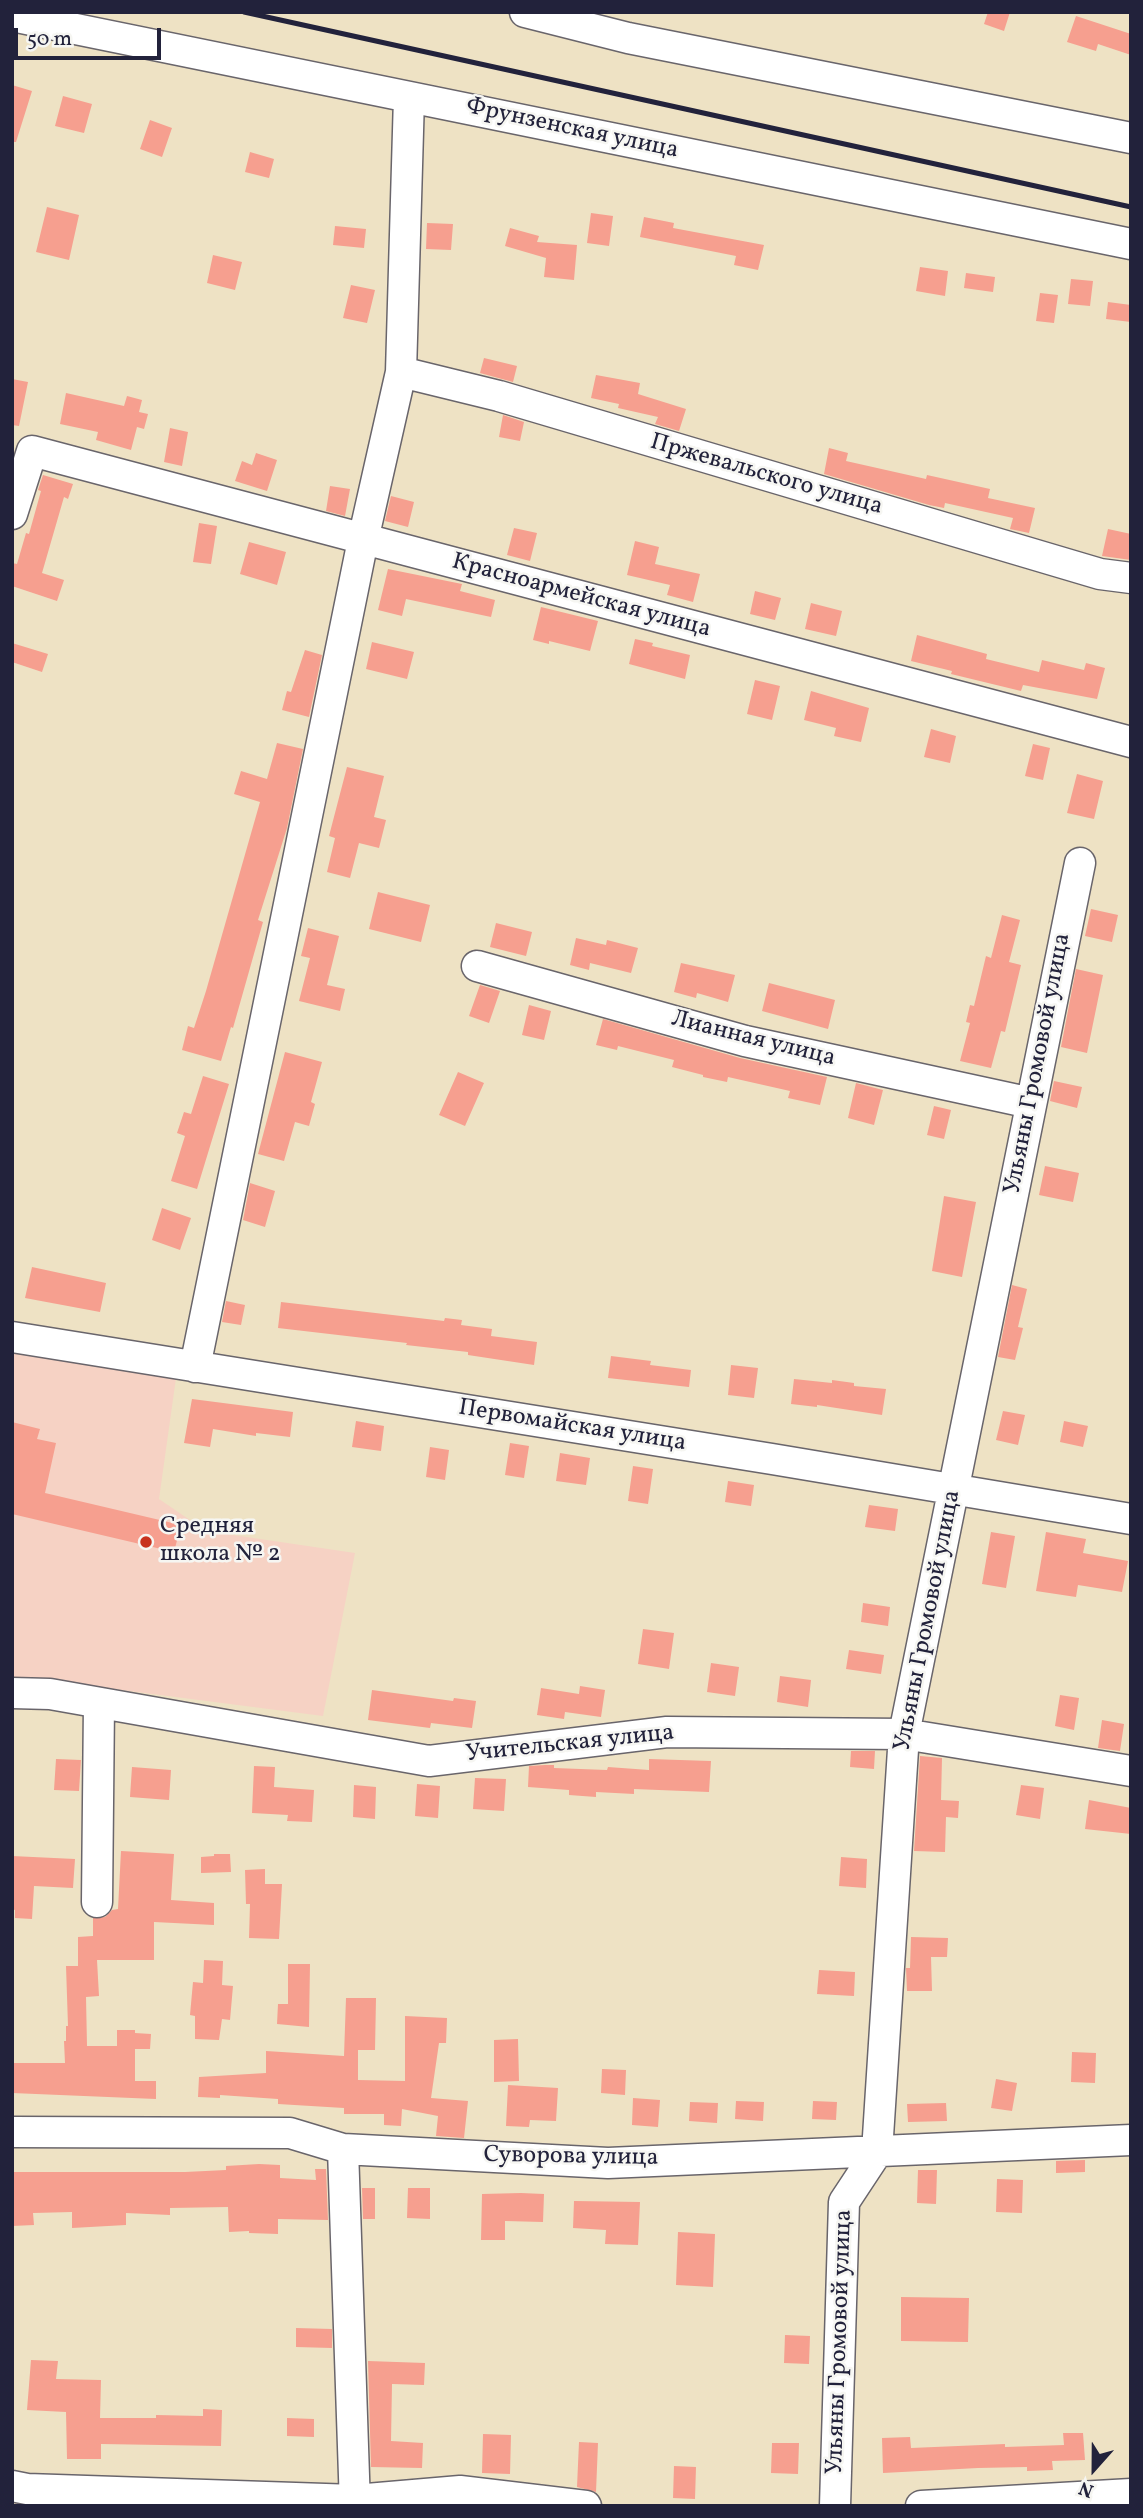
<!DOCTYPE html>
<html>
<head>
<meta charset="utf-8">
<style>
	body { margin:0 }
	#map { position:relative; width:1143px; height:2518px; overflow:hidden; background:#eee2c4; font-family:Vollkorn,serif }
	canvas { display:block }
	.frame { position:absolute; inset:0; border:14px solid #22223b; pointer-events:none }
	.north { position:absolute; left:1059px; top:2434px; width:70px; height:70px; -webkit-text-stroke:5px #f6f6f2; paint-order:stroke; rotate:201deg; font-size:19px; font-weight:700; line-height:28px; text-align:center; color:#22223b }
	.north::after { content:''; display:block; margin:auto; width:24px; height:32px; background:#22223b; clip-path:polygon(50% 0,100% 100%,50% 72%,0 100%) }
	.scale { position:absolute; left:14px; top:28px; width:147px; height:32px; box-sizing:border-box; border:4px solid #22223b; border-top:0; padding-left:9px; font-size:21px; line-height:24px; white-space:nowrap; color:#22223b; -webkit-text-stroke:5px #f6f6f2; paint-order:stroke }
</style>
</head>
<body>
<div id="map">
<canvas width="1143" height="2518"></canvas>
<div class="frame"></div>
<div class="north">N</div>
<div class="scale">50 m</div>
</div>
<script>
const ctx = document.querySelector('canvas').getContext('2d');
ctx.lineJoin = 'round';
function fill(path, color) {
  ctx.fillStyle = color;
  ctx.fill(path, 'evenodd');
}
function poly(rows) {
  const path = new Path2D();
  for (const r of rows) {
    path.moveTo(r[0], r[1]);
    for (let i = 2; i < r.length; i += 2) path.lineTo(r[i], r[i + 1]);
  }
  return path;
}
function stroke(path, color, width, dash) {
  ctx.strokeStyle = color;
  ctx.lineWidth = width;
  ctx.lineCap = dash ? 'butt' : 'round';
  ctx.setLineDash(dash || []);
  ctx.stroke(path);
}
function write(font, color, halo, rows, align = 'center') {
  ctx.font = font + ' Vollkorn,serif';
  ctx.lineWidth = 5;
  ctx.setLineDash([]);
  ctx.textBaseline = 'middle';
  ctx.strokeStyle = halo;
  ctx.fillStyle = color;
  for (const [text, x, y, turn = 0] of rows) {
    ctx.save();
    ctx.translate(x, y);
    ctx.rotate((+turn || 0) * Math.PI / 180);
    ctx.textAlign = isNaN(turn) ? turn : align;
    if (halo) ctx.strokeText(text, 0, 0);
    ctx.fillText(text, 0, 0);
    ctx.restore();
  }
}
fill(poly([
	[12,1351,176,1378,159,1499,206,1531,355,1553,323,1716,67,1683,12,1680]
]), '#f6d2c4');
fill(poly([
	[988,12,1010,12,1004,31,984,24],
	[1076,16,1131,34,1131,55,1098,44,1096,51,1067,42],
	[12,85,32,91,16,142,12,142],
	[63,96,92,104,84,133,55,126],
	[150,120,172,128,162,157,140,149],
	[250,152,274,159,269,178,245,172],
	[47,207,79,215,69,260,36,252],
	[591,213,613,216,609,246,587,243],
	[644,217,674,223,673,228,764,245,758,270,734,265,736,256,640,237],
	[427,223,453,224,451,250,426,249],
	[335,226,366,229,364,248,333,245],
	[510,228,539,236,537,242,577,245,574,280,544,277,546,258,505,246],
	[213,255,242,262,235,290,207,283],
	[920,267,948,271,945,296,916,291],
	[966,273,995,277,993,292,964,288],
	[1071,279,1093,281,1090,306,1068,304],
	[351,285,375,290,367,323,343,318],
	[1040,293,1058,295,1054,323,1036,321],
	[1108,302,1131,305,1131,322,1106,319],
	[484,358,517,366,513,382,480,373],
	[596,375,640,383,638,394,686,409,679,431,655,424,658,417,618,408,619,404,591,398],
	[12,379,28,382,19,426,12,425],
	[66,393,124,406,127,396,142,400,139,412,148,414,144,429,137,427,131,450,96,440,98,432,60,424],
	[503,415,524,422,520,441,499,437],
	[170,428,188,432,182,466,164,462],
	[829,448,848,453,846,461,926,479,927,475,990,489,988,498,1035,508,1029,533,1010,529,1013,518,945,503,944,508,929,505,824,474],
	[256,453,277,460,267,491,235,481,242,461,252,465],
	[43,475,73,484,68,499,64,497,42,573,64,580,57,601,12,586,12,563,17,564,26,533,29,534,41,491,38,490],
	[330,486,350,489,345,516,326,511],
	[391,496,414,502,408,527,385,521],
	[199,523,217,526,211,564,193,562],
	[514,528,537,533,530,561,507,555],
	[1108,529,1131,534,1131,560,1102,556],
	[635,541,659,547,655,564,700,574,693,602,667,595,670,585,627,575],
	[249,542,286,552,277,585,240,574],
	[388,569,462,584,460,591,495,600,491,617,406,599,402,616,378,610],
	[755,591,781,598,775,620,750,614],
	[811,603,842,611,836,636,805,629],
	[541,607,598,621,590,651,549,641,549,644,533,640],
	[917,635,987,654,986,659,1039,672,1042,660,1084,670,1086,663,1105,668,1097,699,1023,685,1021,691,951,674,952,671,911,661],
	[635,639,653,643,652,646,690,655,685,679,629,664],
	[372,642,414,652,407,679,366,669],
	[12,643,48,654,42,672,12,662],
	[305,650,322,655,309,717,282,710,287,691,291,692],
	[755,680,780,686,772,720,747,714],
	[811,691,869,708,861,742,834,736,836,728,804,720],
	[931,729,956,736,950,763,924,757],
	[277,743,303,749,287,828,258,920,263,922,233,1028,231,1027,221,1061,182,1050,188,1026,194,1028,206,991,260,802,234,794,241,771,267,779],
	[1033,744,1050,748,1043,780,1025,776],
	[347,767,384,776,374,817,386,820,379,848,359,843,350,878,327,872,335,838,329,836],
	[1077,774,1103,781,1094,819,1067,813],
	[378,892,430,905,421,942,369,929],
	[1091,909,1118,915,1112,942,1085,936],
	[1002,915,1020,920,1009,962,1021,965,1005,1032,1001,1031,991,1068,960,1061,970,1023,966,1022,970,1005,974,1006,986,956,991,958],
	[496,923,532,932,526,956,490,947],
	[308,928,339,936,327,985,345,989,340,1011,299,1001,310,958,301,956],
	[576,938,606,945,607,940,638,948,631,973,590,963,589,970,570,965],
	[681,963,735,975,728,1002,697,993,696,998,674,992],
	[1076,969,1103,975,1087,1053,1061,1047],
	[769,983,835,1000,828,1029,762,1011],
	[480,985,500,991,489,1023,469,1016],
	[529,1005,551,1011,544,1040,522,1035],
	[603,1019,740,1058,827,1077,820,1105,788,1098,790,1091,728,1077,727,1082,703,1077,703,1075,672,1067,674,1060,618,1046,617,1050,596,1045],
	[285,1052,322,1062,311,1102,315,1104,309,1126,295,1122,284,1161,258,1154],
	[458,1072,484,1083,465,1126,439,1115],
	[203,1076,229,1084,197,1189,171,1181,185,1136,177,1133,184,1112,191,1114],
	[1054,1081,1082,1087,1077,1108,1050,1101],
	[856,1083,883,1090,874,1125,848,1118],
	[934,1106,951,1110,944,1139,927,1135],
	[1045,1166,1079,1173,1073,1202,1039,1195],
	[250,1183,275,1191,265,1227,243,1220],
	[944,1196,976,1202,962,1277,932,1271],
	[162,1208,191,1218,180,1250,152,1240],
	[32,1267,106,1283,100,1312,25,1298],
	[1012,1285,1027,1289,1018,1327,1023,1328,1015,1360,998,1357],
	[226,1301,245,1305,241,1325,222,1322],
	[281,1302,444,1321,445,1318,462,1320,461,1325,492,1329,491,1336,537,1342,534,1365,468,1355,468,1352,406,1345,407,1343,278,1328],
	[611,1356,651,1361,650,1365,691,1370,689,1387,608,1378],
	[731,1365,758,1368,754,1398,728,1395],
	[794,1379,832,1383,832,1380,854,1383,854,1386,886,1389,882,1415,817,1405,817,1407,791,1404],
	[192,1399,293,1412,290,1437,256,1433,256,1436,213,1429,210,1447,184,1443],
	[1003,1411,1025,1415,1018,1445,996,1440],
	[356,1421,384,1426,381,1451,352,1447],
	[1064,1421,1088,1426,1083,1447,1060,1442],
	[12,1422,40,1429,37,1439,56,1443,45,1493,181,1525,174,1552,12,1514],
	[510,1443,529,1446,524,1478,505,1475],
	[430,1447,449,1450,445,1480,426,1477],
	[560,1453,590,1458,586,1485,556,1481],
	[633,1466,653,1469,648,1504,628,1501],
	[728,1481,754,1485,751,1506,725,1502],
	[869,1505,898,1509,895,1531,865,1527],
	[991,1532,1015,1536,1006,1588,982,1584],
	[1046,1532,1086,1539,1083,1553,1128,1561,1122,1592,1078,1585,1076,1597,1036,1591],
	[863,1603,890,1607,888,1626,861,1622],
	[643,1629,674,1633,669,1669,638,1664],
	[849,1650,884,1655,881,1674,846,1669],
	[711,1663,739,1667,735,1696,707,1692],
	[780,1676,811,1680,808,1707,777,1702],
	[580,1686,605,1690,601,1717,565,1712,564,1719,537,1715,541,1688,579,1694],
	[372,1690,453,1701,454,1698,476,1701,472,1728,431,1723,430,1728,368,1720],
	[1060,1695,1079,1698,1074,1730,1055,1726],
	[1102,1720,1124,1724,1120,1751,1098,1748],
	[851,1751,875,1751,874,1769,850,1767],
	[920,1756,942,1758,941,1800,959,1801,958,1818,946,1817,945,1852,914,1851],
	[56,1759,81,1760,79,1791,54,1790],
	[649,1759,711,1761,709,1792,634,1789,634,1794,596,1792,596,1797,569,1795,569,1790,528,1787,529,1766,545,1765,554,1765,554,1768,607,1770,608,1767,649,1770],
	[254,1766,275,1767,274,1787,314,1790,312,1822,287,1821,288,1815,252,1813],
	[132,1767,171,1770,169,1800,130,1797],
	[475,1778,506,1779,504,1811,473,1809],
	[417,1784,440,1786,438,1818,415,1816],
	[354,1785,376,1787,375,1819,353,1817],
	[1021,1785,1044,1788,1040,1819,1016,1815],
	[1089,1800,1131,1808,1131,1834,1085,1829],
	[121,1851,174,1854,171,1900,214,1903,214,1925,154,1922,154,1960,97,1960,99,1996,86,1997,87,2046,117,2046,117,2030,135,2030,135,2033,151,2034,150,2049,135,2049,135,2081,156,2081,156,2099,12,2093,12,2063,65,2063,64,2041,66,2041,66,2026,68,2026,66,1966,78,1966,78,1937,93,1936,93,1918,105,1917,112,1910,118,1909],
	[214,1854,230,1854,231,1872,201,1873,201,1857,214,1856],
	[12,1856,75,1859,73,1888,34,1886,32,1919,15,1918,15,1910,12,1909],
	[841,1857,867,1859,866,1888,839,1886],
	[265,1869,265,1884,282,1884,279,1939,249,1938,250,1904,246,1904,245,1870],
	[911,1937,948,1938,947,1957,931,1957,932,1991,907,1991,906,1968,910,1968],
	[204,1960,223,1961,222,1985,233,1986,230,2020,222,2019,219,2040,195,2039,195,2016,190,2015,193,1982,203,1983],
	[288,1964,310,1964,309,2027,277,2024,278,2004,288,2004],
	[819,1970,855,1972,854,1996,817,1994],
	[346,1998,376,1998,375,2050,358,2050,358,2080,405,2081,405,2016,447,2018,446,2043,439,2043,431,2098,468,2101,464,2138,436,2136,438,2116,402,2109,401,2126,384,2125,384,2114,344,2114,344,2108,278,2104,278,2099,220,2095,220,2098,198,2097,199,2077,266,2073,266,2051,344,2056],
	[518,2039,519,2081,494,2082,494,2040],
	[1072,2052,1096,2053,1095,2083,1071,2082],
	[602,2069,626,2070,625,2095,601,2093],
	[996,2079,1017,2083,1012,2111,991,2108],
	[508,2085,558,2088,556,2121,530,2120,529,2127,506,2126],
	[633,2098,660,2100,658,2127,632,2125],
	[736,2101,764,2102,763,2121,735,2119],
	[813,2101,837,2102,836,2120,812,2119],
	[690,2102,718,2103,717,2123,689,2121],
	[946,2103,947,2121,908,2122,907,2104],
	[1085,2160,1085,2172,1056,2173,1056,2161],
	[259,2164,280,2165,280,2178,316,2180,315,2169,326,2169,328,2220,278,2219,278,2234,249,2233,249,2231,229,2232,228,2207,170,2208,170,2215,126,2213,126,2225,72,2228,72,2212,33,2213,34,2225,12,2226,12,2172,185,2172,226,2170,226,2166],
	[918,2170,937,2170,936,2204,917,2203],
	[997,2179,1023,2180,1022,2213,996,2212],
	[362,2188,375,2188,375,2219,363,2219],
	[408,2188,430,2188,430,2219,407,2218],
	[521,2193,544,2194,543,2222,505,2221,505,2240,481,2240,482,2194],
	[574,2201,640,2202,638,2245,605,2244,606,2230,573,2228],
	[678,2232,715,2234,713,2287,676,2285],
	[901,2297,969,2298,968,2342,901,2341],
	[296,2328,332,2329,332,2348,296,2347],
	[785,2335,810,2336,809,2364,784,2363],
	[31,2360,58,2361,56,2379,101,2380,100,2418,156,2418,156,2415,203,2416,203,2409,222,2410,221,2446,101,2444,101,2459,67,2459,66,2412,27,2410],
	[368,2361,425,2363,424,2385,392,2384,391,2441,423,2443,422,2468,371,2467],
	[287,2418,314,2419,314,2437,287,2436],
	[1063,2433,1083,2433,1085,2460,1052,2461,1053,2470,1027,2471,1027,2467,978,2468,883,2473,882,2438,910,2437,911,2448,1005,2444,1005,2447,1064,2445],
	[483,2434,511,2435,510,2474,482,2473],
	[579,2442,598,2443,596,2492,577,2487],
	[772,2443,799,2443,798,2474,771,2473],
	[674,2466,696,2467,695,2499,673,2498]
]), '#f69f8f');
const minor = poly([
	[525,12,628,38,1131,138],
	[12,16,1131,244],
	[401,372,499,396,1100,574,1131,578],
	[12,514,32,451,1131,742],
	[477,966,745,1041,1031,1103],
	[12,1337,772,1459,1131,1519],
	[195,1367,363,540,401,372,409,97],
	[12,1693,50,1694,429,1761,667,1732,904,1734,1131,1771],
	[97,1902,99,1703],
	[12,2132,290,2133,343,2149,608,2163,1131,2140],
	[343,2149,355,2506],
	[12,2486,27,2489,355,2500,460,2491,586,2506],
	[835,2506,844,2202,877,2152,904,1734,1080,863],
	[921,2506,1131,2494]
]);
stroke(minor, '#69656b', 33);
stroke(minor, '#fff', 30);
stroke(poly([
	[244,12,1131,207]
]), '#22223b', 5);
for (const [x, y, r, color] of [
	[146,1542,7,"#c8321e"]
]) {
  const dot = new Path2D();
  dot.arc(x, y, r, 0, 2 * Math.PI);
  ctx.fillStyle = color;
  ctx.fill(dot);
  stroke(dot, '#f6f6f2', 2.5);
}
write('24px', '#22223b', '#f6f6f2', [
	["Фрунзенская улица",572,130,12],
	["Пржевальского улица",766,476,16],
	["Красноармейская улица",581,597,15],
	["Лианная улица",753,1040,14],
	["Ульяны Громовой улица",1039,1064,-79],
	["Первомайская улица",572,1427,9],
	["Ульяны Громовой улица",929,1621,-79],
	["Учительская улица",570,1745,-6],
	["Суворова улица",571,2158,1],
	["Ульяны Громовой улица",841,2342,-88]
]);
write('24px', '#22223b', '#f6f6f2', [
	["Средняя",160,1528],
	["школа № 2",160,1556]
], 'left');
</script>
</body>
</html>
